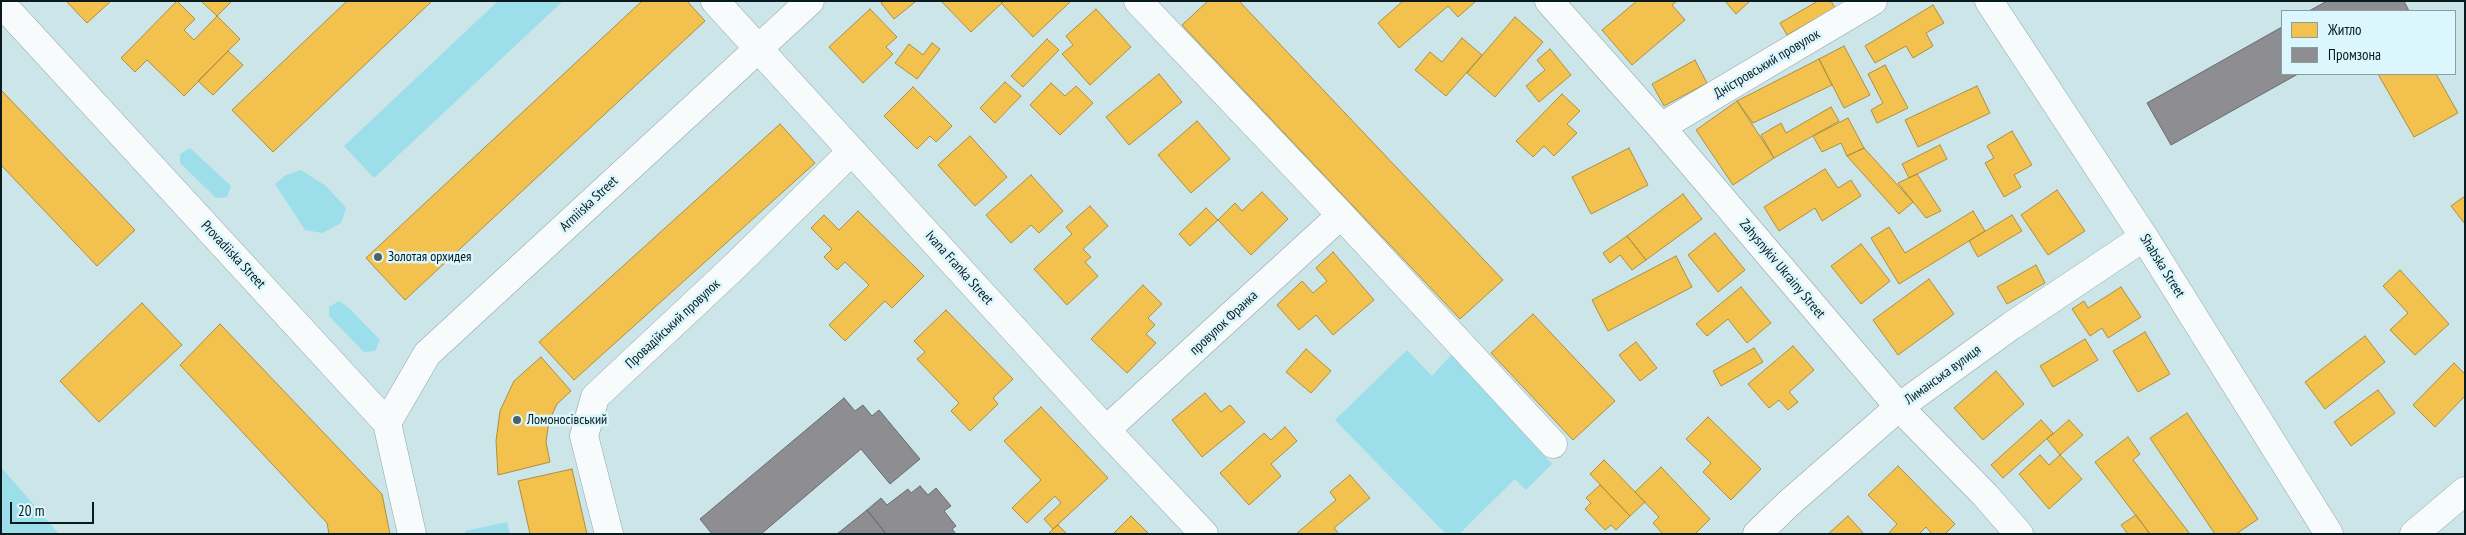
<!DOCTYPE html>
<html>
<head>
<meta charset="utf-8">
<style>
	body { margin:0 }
	#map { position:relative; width:2466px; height:535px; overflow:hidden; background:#cce5e9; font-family:"PT Sans Narrow",sans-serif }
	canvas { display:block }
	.frame { position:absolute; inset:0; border:2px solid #091b1e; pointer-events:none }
	.legend { position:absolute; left:2281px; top:10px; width:175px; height:65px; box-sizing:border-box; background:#dbf6fc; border:1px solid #879ea3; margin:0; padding:6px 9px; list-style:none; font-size:15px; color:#091b1e }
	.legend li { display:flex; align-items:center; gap:10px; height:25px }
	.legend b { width:25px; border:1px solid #879ea3 }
	.scale { position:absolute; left:10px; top:502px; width:84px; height:22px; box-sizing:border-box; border:2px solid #091b1e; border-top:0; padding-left:6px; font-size:15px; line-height:18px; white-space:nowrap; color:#091b1e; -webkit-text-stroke:4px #dbf6fc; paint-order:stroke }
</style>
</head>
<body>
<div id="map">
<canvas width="2466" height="535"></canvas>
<div class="frame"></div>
<ul class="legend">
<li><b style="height:14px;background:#f2c14e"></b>Житло</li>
<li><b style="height:14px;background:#8d8d92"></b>Промзона</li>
</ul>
<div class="scale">20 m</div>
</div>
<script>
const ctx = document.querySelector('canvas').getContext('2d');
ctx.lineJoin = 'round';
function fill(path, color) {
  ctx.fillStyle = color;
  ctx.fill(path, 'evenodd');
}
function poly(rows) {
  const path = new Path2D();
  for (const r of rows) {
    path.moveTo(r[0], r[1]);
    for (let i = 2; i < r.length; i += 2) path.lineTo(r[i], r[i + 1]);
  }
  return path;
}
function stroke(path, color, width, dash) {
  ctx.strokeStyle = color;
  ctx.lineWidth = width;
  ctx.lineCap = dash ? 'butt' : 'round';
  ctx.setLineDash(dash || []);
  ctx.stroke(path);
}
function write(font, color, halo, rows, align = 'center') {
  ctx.font = font + ' "PT Sans Narrow",sans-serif';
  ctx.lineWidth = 5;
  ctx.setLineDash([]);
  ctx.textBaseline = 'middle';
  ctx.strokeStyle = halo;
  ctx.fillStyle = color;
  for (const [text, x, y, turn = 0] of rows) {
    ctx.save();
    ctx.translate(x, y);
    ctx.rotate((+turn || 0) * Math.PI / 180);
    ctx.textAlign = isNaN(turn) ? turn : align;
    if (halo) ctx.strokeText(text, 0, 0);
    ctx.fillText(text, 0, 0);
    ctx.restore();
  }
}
fill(poly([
	[498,1,563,1,374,178,344,146],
	[190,148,231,186,227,197,216,198,180,163,180,154],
	[301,170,326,186,346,208,341,223,322,233,305,230,275,184,286,175],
	[339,301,349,308,380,340,375,351,364,352,329,316,329,307],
	[1407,350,1432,376,1451,355,1552,464,1526,490,1515,479,1459,534,1446,534,1335,420],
	[1,467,59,534,1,534],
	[507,522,510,534,465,534,465,531]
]), '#9ddeeb');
const homes = poly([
	[66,1,111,1,87,23,66,1],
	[177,1,195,19,184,30,194,40,217,16,240,39,184,96,147,60,135,72,121,58,177,1],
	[201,1,232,1,217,16,201,1],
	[347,1,432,1,273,152,232,110,347,1],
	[642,1,687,1,705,21,405,300,366,258,642,1],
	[884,1,914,1,915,2,894,19,881,3,884,1],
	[941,1,1004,1,971,32,941,1],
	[1004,1,1071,1,1033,37,1001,3,1004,1],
	[1208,1,1239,1,1503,280,1460,319,1182,25,1208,1],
	[1403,1,1476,1,1458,17,1448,6,1399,48,1378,23,1403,1],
	[1637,1,1677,1,1672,5,1685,20,1632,65,1602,30,1637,1],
	[1725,1,1750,1,1736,14,1725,1],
	[1818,1,1831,1,1835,8,1787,35,1780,23,1818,1],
	[1933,5,1944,23,1926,33,1933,46,1913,58,1906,46,1875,63,1865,46,1933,5],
	[870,9,897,37,886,47,893,54,863,83,829,47,870,9],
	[1096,9,1131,47,1090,85,1062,54,1073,45,1066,36,1096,9],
	[1515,17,1543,42,1495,97,1467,73,1515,17],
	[1462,38,1482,55,1446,96,1415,70,1430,52,1442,62,1462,38],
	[1047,39,1059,50,1023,87,1011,76,1047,39],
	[932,43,940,49,917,79,895,63,909,44,923,55,932,43],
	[1844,46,1870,95,1844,108,1819,59,1844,46],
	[1550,49,1571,75,1539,102,1526,86,1545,70,1537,60,1550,49],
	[228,51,243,65,213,95,198,81,228,51],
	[1819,59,1832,85,1753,123,1737,101,1819,59],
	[1695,60,1707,83,1664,106,1652,84,1695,60],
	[1885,65,1908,108,1877,123,1871,110,1883,103,1868,74,1885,65],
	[1159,74,1182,102,1129,145,1106,117,1159,74],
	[2378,74,2436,74,2458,113,2414,137,2378,74],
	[1005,82,1021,96,995,123,980,108,1005,82],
	[1051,83,1065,96,1076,86,1093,103,1060,135,1030,105,1051,83],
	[1977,86,1990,113,1918,147,1905,120,1977,86],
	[913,87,952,126,936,142,930,136,917,149,884,116,913,87],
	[1,90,135,230,97,266,1,165,1,90],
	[1562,94,1580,111,1567,124,1577,133,1554,156,1544,146,1533,157,1516,141,1562,94],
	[1737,101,1774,158,1733,185,1696,130,1737,101],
	[1831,107,1839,121,1774,158,1761,135,1781,123,1786,133,1831,107],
	[1848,118,1864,148,1847,156,1841,143,1822,152,1813,136,1848,118],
	[1197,121,1230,159,1191,193,1158,155,1197,121],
	[780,124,815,163,574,380,539,342,780,124],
	[2012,131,2032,165,2014,175,2021,187,2004,197,1985,163,1994,158,1987,146,2012,131],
	[970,136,1007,177,975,206,938,165,970,136],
	[1940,145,1947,159,1909,178,1902,164,1940,145],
	[1629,148,1648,185,1591,214,1572,177,1629,148],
	[1864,148,1913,202,1899,214,1847,156,1864,148],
	[1825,169,1838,188,1851,180,1861,196,1822,221,1815,208,1779,231,1764,207,1825,169],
	[1917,174,1941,211,1926,218,1898,183,1917,174],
	[1031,175,1063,211,1039,233,1031,225,1011,243,986,215,1031,175],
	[2057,190,2085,231,2048,255,2021,215,2057,190],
	[1262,192,1288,219,1251,255,1218,220,1235,203,1242,211,1262,192],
	[1683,194,1702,219,1646,260,1627,236,1683,194],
	[2465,196,2465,224,2451,206,2465,196],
	[1090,206,1108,226,1083,249,1091,257,1085,262,1098,276,1067,305,1034,269,1072,234,1066,227,1090,206],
	[1206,208,1218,220,1190,246,1179,234,1206,208],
	[858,211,924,276,892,308,885,301,845,341,829,325,869,285,845,262,837,270,824,257,832,249,811,228,824,215,839,230,858,211],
	[1973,211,1985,231,1899,284,1871,238,1889,227,1905,253,1973,211],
	[2012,215,2022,231,1978,257,1969,241,2012,215],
	[1715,233,1745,270,1718,292,1688,255,1715,233],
	[1627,236,1646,260,1632,270,1620,255,1610,263,1603,253,1627,236],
	[1861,244,1890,281,1861,304,1831,266,1861,244],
	[1333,252,1374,300,1333,335,1316,315,1299,330,1277,305,1302,281,1313,293,1327,281,1316,268,1333,252],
	[1676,256,1692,287,1608,331,1592,300,1676,256],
	[2036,265,2045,283,2007,304,1997,287,2036,265],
	[2400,270,2449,324,2415,355,2390,330,2408,313,2383,286,2400,270],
	[1929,279,1954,314,1898,355,1873,320,1929,279],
	[1143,285,1162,304,1148,318,1155,325,1146,334,1156,343,1127,373,1091,339,1143,285],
	[1741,287,1771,323,1747,343,1728,319,1707,336,1696,324,1741,287],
	[2121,287,2141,317,2108,338,2102,328,2090,336,2072,309,2084,301,2088,308,2121,287],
	[142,303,182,345,99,422,60,381,142,303],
	[946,310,1013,379,993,398,998,404,970,431,951,411,959,403,917,359,925,352,914,341,946,310],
	[1533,314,1615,401,1573,440,1491,353,1533,314],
	[220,324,382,494,390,534,329,534,327,523,180,365,220,324],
	[2145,332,2170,374,2138,392,2113,351,2145,332],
	[2365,336,2385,362,2325,409,2305,382,2365,336],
	[2085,339,2098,360,2053,387,2040,366,2085,339],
	[1636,342,1657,368,1640,381,1619,355,1636,342],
	[1793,346,1814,370,1789,392,1798,402,1788,410,1779,400,1769,408,1748,384,1793,346],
	[1754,348,1763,362,1721,386,1713,371,1754,348],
	[1306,349,1331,371,1311,393,1286,372,1306,349],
	[541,357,571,391,557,404,549,421,546,442,550,462,498,475,496,441,500,411,514,381,541,357],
	[2454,363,2465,374,2465,396,2435,427,2413,405,2454,363],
	[1996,371,2024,404,1983,440,1954,408,1996,371],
	[2378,390,2395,413,2351,446,2334,422,2378,390],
	[1205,393,1221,412,1230,405,1245,422,1202,457,1172,420,1205,393],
	[1041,407,1108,478,1053,529,1044,519,1061,503,1055,496,1027,523,1012,508,1041,480,1004,441,1041,407],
	[2187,413,2258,519,2236,534,2215,534,2150,438,2187,413],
	[1708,417,1761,469,1731,500,1703,472,1711,463,1686,439,1708,417],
	[2041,420,2053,433,2003,478,1991,465,2041,420],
	[2069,420,2083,435,2060,455,2047,439,2069,420],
	[1285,427,1297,441,1271,464,1281,476,1249,505,1220,473,1264,433,1271,440,1285,427],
	[2128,437,2140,454,2133,460,2190,534,2150,534,2095,462,2128,437],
	[2040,455,2049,465,2060,455,2082,479,2049,509,2019,474,2040,455],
	[1604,460,1645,502,1630,516,1590,474,1604,460],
	[1898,466,1955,524,1945,534,1932,534,1926,527,1919,534,1888,534,1897,524,1868,495,1898,466],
	[1661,467,1710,519,1695,534,1663,534,1653,523,1659,517,1635,492,1661,467],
	[572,469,587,534,530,534,518,481,572,469],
	[1350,475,1370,498,1334,528,1339,534,1296,534,1336,500,1330,492,1350,475],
	[1600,485,1630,516,1616,530,1611,525,1605,530,1585,509,1591,503,1586,498,1600,485],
	[2136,515,2150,534,2128,534,2121,525,2136,515],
	[1131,516,1149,534,1113,534,1131,516],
	[1848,516,1864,534,1828,534,1848,516],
	[1058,525,1067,534,1048,534,1053,529,1058,525]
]);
fill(homes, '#f2c14e');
stroke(homes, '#ac8f40', 1);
const industry = poly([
	[2327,1,2404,1,2409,11,2309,11,2327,1],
	[2282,27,2282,74,2298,74,2171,145,2147,103,2282,27],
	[844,398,855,411,863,405,872,416,879,410,920,459,890,484,861,449,761,534,712,534,700,519,844,398],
	[920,486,928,495,936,488,951,506,944,511,956,526,952,529,956,534,886,534,867,510,881,498,887,505,908,489,911,493,920,486],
	[867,510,886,534,837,534,867,510]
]);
fill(industry, '#8d8d92');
stroke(industry, '#656b6f', 1);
const minor = poly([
	[715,1,1106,430,1204,534],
	[1549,1,1661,127,1899,407,1985,495,2019,534],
	[1,3,387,423,412,534],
	[1661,127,1873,1],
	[1341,215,1553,444],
	[387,423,427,354,810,1],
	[1106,430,1341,215,1138,1],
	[609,534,584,436,595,397,735,266,852,151],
	[1757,534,1788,504,1899,407,2011,326,2144,237],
	[2414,534,2465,491]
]);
const major = poly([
	[1989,1,2144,237,2329,534]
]);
stroke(minor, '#92a5a9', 29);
stroke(major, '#92a5a9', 29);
stroke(minor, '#f7fbfc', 28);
stroke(major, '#f7fbfc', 28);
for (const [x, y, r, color] of [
	[378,257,5,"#4d6265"],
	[517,420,5,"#4d6265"]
]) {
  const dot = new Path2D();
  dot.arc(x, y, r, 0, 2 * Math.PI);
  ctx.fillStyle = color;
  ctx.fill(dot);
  stroke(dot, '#dbf6fc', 2);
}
write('14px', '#091b1e', '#dbf6fc', [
	["Дністровський провулок",1767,64,-31],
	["Armiiska Street",589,204,-43],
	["Provadiiska Street",233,255,47],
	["Shabska Street",2162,266,58],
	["Ivana Franka Street",959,268,48],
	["Zahysnykiv Ukrainy Street",1782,269,50],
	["провулок Франка",1224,323,-43],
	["Провадійський провулок",673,324,-43],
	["Лиманська вулиця",1943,375,-36]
]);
write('14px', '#091b1e', '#dbf6fc', [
	["Золотая орхидея",388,257],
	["Ломоносівський",527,420]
], 'left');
</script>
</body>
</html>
